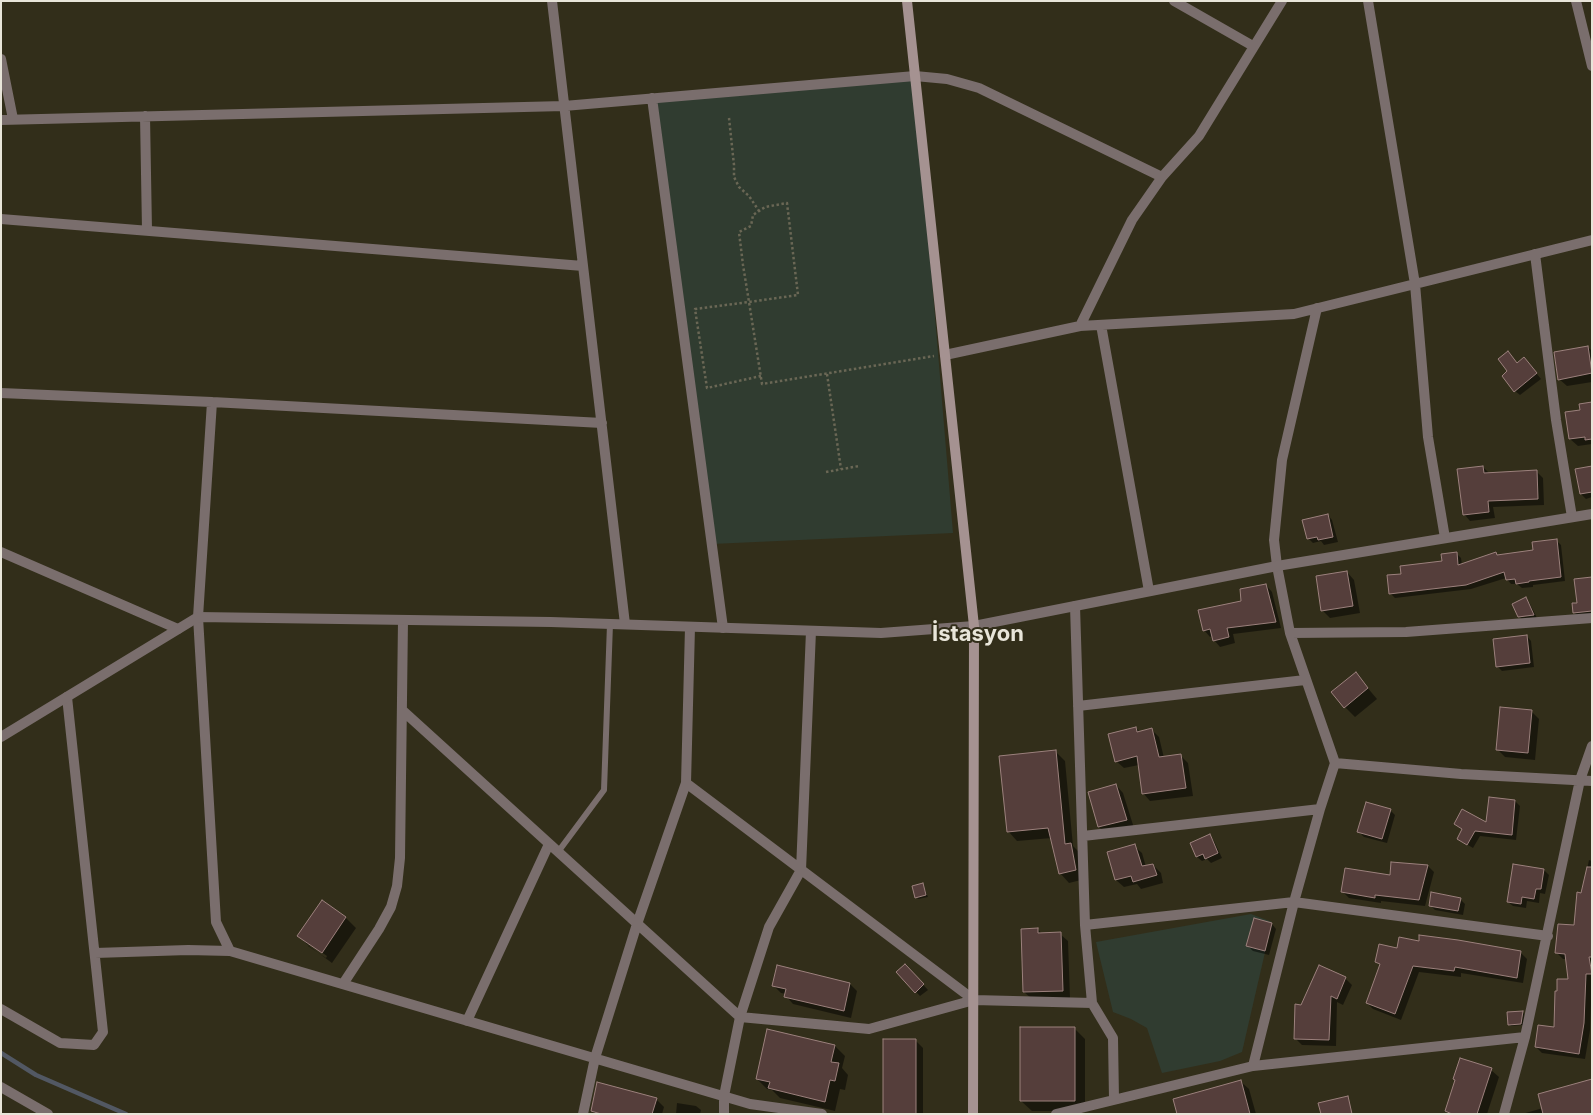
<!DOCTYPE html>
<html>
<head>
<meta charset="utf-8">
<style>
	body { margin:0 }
	#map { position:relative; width:1593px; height:1115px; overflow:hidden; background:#322e1a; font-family:Inter,sans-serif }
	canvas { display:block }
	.frame { position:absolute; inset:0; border:2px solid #e8e5d9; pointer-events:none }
</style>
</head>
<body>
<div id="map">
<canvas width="1593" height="1115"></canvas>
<div class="frame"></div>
</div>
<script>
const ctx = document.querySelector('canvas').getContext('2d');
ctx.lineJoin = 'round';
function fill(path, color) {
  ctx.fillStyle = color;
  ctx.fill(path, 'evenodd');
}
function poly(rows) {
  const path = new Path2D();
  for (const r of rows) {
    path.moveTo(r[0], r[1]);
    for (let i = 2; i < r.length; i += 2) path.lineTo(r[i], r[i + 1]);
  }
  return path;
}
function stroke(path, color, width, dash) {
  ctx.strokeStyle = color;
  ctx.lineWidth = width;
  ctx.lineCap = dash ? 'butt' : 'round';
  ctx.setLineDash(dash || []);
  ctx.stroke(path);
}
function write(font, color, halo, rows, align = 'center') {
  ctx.font = font + ' Inter,sans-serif';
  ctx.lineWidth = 4;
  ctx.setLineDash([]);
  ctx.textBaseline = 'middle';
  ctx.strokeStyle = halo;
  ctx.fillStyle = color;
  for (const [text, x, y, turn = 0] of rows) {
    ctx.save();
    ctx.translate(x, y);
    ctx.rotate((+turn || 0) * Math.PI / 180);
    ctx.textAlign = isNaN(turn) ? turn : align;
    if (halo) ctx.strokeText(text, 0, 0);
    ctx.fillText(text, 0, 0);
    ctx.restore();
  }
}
fill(poly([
	[915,76,953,533,712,544,652,98],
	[1251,914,1272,922,1242,1052,1220,1061,1162,1073,1147,1028,1131,1019,1113,1012,1096,942]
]), '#303c30');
fill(poly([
	[1588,347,1592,351,1592,382,1567,386,1559,379],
	[1518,364,1529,364,1541,379,1520,395,1515,391],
	[1592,403,1592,444,1578,446,1570,439,1581,411],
	[1483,467,1490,474,1536,471,1543,478,1544,505,1493,507,1495,518,1470,521,1464,514],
	[1592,467,1592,497,1586,499,1581,494],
	[1328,515,1332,520,1338,542,1324,545,1321,541,1313,543,1308,538],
	[1556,540,1561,545,1565,581,1533,585,1533,587,1522,588,1517,584,1511,584,1506,578,1471,589,1395,598,1390,593,1402,575,1443,562,1457,554,1461,558,1462,565,1496,554,1498,556,1535,551],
	[1347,572,1354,580,1360,613,1330,618,1322,610],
	[1592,578,1592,619,1582,620,1574,612],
	[1266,585,1272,592,1281,628,1233,634,1235,643,1220,647,1214,640,1213,636,1210,637,1204,630],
	[1526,599,1530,604,1538,620,1524,621,1519,616],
	[1527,636,1531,641,1534,667,1502,671,1497,666],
	[1356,674,1377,699,1355,717,1345,707],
	[1531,711,1539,719,1535,760,1505,757,1497,749],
	[1136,728,1140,732,1152,730,1159,737,1164,758,1181,756,1188,763,1193,796,1150,801,1143,793,1139,765,1124,768,1116,761],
	[1056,752,1065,761,1073,846,1081,854,1085,879,1069,883,1060,873,1052,838,1017,841,1008,831],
	[1116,785,1123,793,1134,828,1107,834,1099,827],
	[1515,801,1520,806,1516,840,1480,836,1473,848,1458,839,1463,830,1455,824,1487,824],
	[1390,810,1395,815,1387,843,1364,837,1359,832],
	[1210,836,1214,841,1222,858,1211,863,1207,859,1202,861,1197,857,1191,844],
	[1134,846,1142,853,1146,867,1153,865,1161,873,1163,883,1141,889,1137,884,1124,887,1116,880,1108,853],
	[1589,860,1592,861,1592,980,1590,1030,1585,1059,1542,1053,1536,1047,1555,1028,1570,981,1567,959,1563,959,1556,952,1575,927],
	[1392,864,1428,866,1434,872,1425,906,1381,901,1381,903,1349,898,1343,892,1391,877],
	[1544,870,1549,875,1545,894,1540,893,1539,903,1527,901,1526,908,1513,906,1508,902],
	[923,885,928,897,918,899,916,897],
	[1460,899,1465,904,1463,915,1435,910,1430,905],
	[322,902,346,918,356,928,332,963,309,946,299,936],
	[308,943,327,956,326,958,308,946],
	[1272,924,1276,929,1269,955,1253,951,1248,946],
	[1038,929,1042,934,1060,934,1068,941,1070,998,1032,999,1024,992],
	[1420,942,1520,952,1527,959,1523,983,1461,973,1461,977,1419,972,1401,1020,1373,1009,1367,1003,1381,966,1376,962,1398,950],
	[905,965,928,990,920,996,897,972],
	[1345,978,1352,985,1343,1005,1337,1002,1336,1046,1302,1045,1295,1038,1302,1006],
	[850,984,857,991,851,1018,793,1004,786,996,786,994,781,993,774,986],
	[1522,1012,1524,1014,1523,1025,1511,1026,1509,1024],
	[1074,1028,1085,1039,1085,1111,1032,1111,1021,1101],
	[915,1040,923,1048,923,1114,885,1114],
	[835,1046,845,1056,842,1068,848,1075,845,1090,840,1089,835,1111,780,1098,772,1090,767,1089,757,1079],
	[1491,1070,1499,1077,1487,1114,1449,1114,1446,1111,1456,1081],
	[1240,1081,1249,1089,1256,1114,1178,1114],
	[656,1099,664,1107,662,1114,595,1114,592,1110],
	[677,1103,696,1106,701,1110,700,1114,676,1114],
	[1543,1108,1592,1114,1522,1114]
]), '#0007');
stroke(poly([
	[1,1053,36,1075,126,1114]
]), '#525863', 4.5);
const building = poly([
	[1588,346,1592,373,1558,380,1554,352,1588,346],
	[1508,351,1517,363,1524,357,1537,373,1514,392,1502,376,1507,371,1498,359,1508,351],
	[1592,402,1592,439,1585,440,1585,437,1569,439,1565,412,1580,410,1579,404,1592,402],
	[1483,466,1484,473,1537,470,1538,499,1488,501,1489,512,1463,515,1457,469,1483,466],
	[1592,466,1592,492,1580,494,1575,469,1592,466],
	[1328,514,1333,537,1318,540,1317,537,1307,539,1302,520,1328,514],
	[1557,539,1561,577,1529,581,1529,582,1516,584,1515,579,1506,580,1504,572,1466,585,1389,594,1387,575,1401,574,1400,566,1442,561,1441,554,1457,552,1458,565,1496,552,1497,555,1533,550,1532,542,1557,539],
	[1347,571,1353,606,1321,611,1316,576,1347,571],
	[1592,577,1592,611,1573,613,1572,603,1577,603,1574,579,1592,577],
	[1266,584,1276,622,1227,628,1229,637,1213,641,1210,629,1203,631,1198,610,1241,601,1240,589,1266,584],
	[1526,597,1534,615,1518,617,1512,604,1526,597],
	[1527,635,1530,663,1496,667,1493,639,1527,635],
	[1356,672,1368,688,1344,708,1331,692,1356,672],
	[1500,707,1532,710,1528,753,1496,750,1500,707],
	[1136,727,1137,732,1152,728,1159,757,1181,754,1186,788,1142,794,1137,756,1115,762,1108,734,1136,727],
	[1056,750,1065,844,1071,843,1076,870,1059,874,1048,828,1007,832,999,756,1056,750],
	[1116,784,1127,820,1098,827,1088,792,1116,784],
	[1489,797,1515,800,1512,835,1475,831,1467,845,1457,839,1462,829,1454,824,1462,809,1486,822,1489,797],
	[1366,802,1391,809,1382,839,1357,832,1366,802],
	[1210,834,1218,853,1205,859,1203,854,1196,857,1190,843,1210,834],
	[1135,844,1142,866,1153,864,1157,875,1133,882,1131,876,1115,880,1107,852,1135,844],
	[1391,862,1428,865,1419,900,1375,895,1375,898,1341,892,1345,868,1390,875,1391,862],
	[1513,864,1544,869,1541,889,1536,889,1534,899,1522,897,1521,904,1507,902,1513,864],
	[1587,867,1592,867,1592,957,1589,957,1592,974,1586,974,1584,1023,1579,1054,1535,1047,1538,1025,1554,1027,1555,991,1557,991,1557,979,1568,979,1565,954,1555,953,1558,924,1574,925,1577,892,1581,893,1587,867],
	[923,883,926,895,915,898,912,886,923,883],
	[1431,892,1461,898,1458,911,1429,906,1431,892],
	[322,900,346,917,322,953,297,936,322,900],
	[1254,918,1272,923,1265,951,1246,946,1254,918],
	[1038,928,1038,933,1061,932,1063,991,1023,992,1021,929,1038,928],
	[1419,935,1458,940,1521,951,1517,978,1455,967,1454,971,1413,966,1395,1014,1366,1003,1380,964,1375,962,1379,944,1397,948,1399,937,1419,941,1419,935],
	[905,964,924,984,915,993,896,972,905,964],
	[777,965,850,983,844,1011,784,997,786,989,772,986,777,965],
	[1319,965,1346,977,1337,999,1331,996,1329,1040,1294,1039,1295,1004,1301,1005,1319,965],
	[1523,1011,1521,1024,1508,1025,1507,1012,1523,1011],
	[1020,1027,1075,1027,1075,1101,1020,1101,1020,1027],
	[767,1029,835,1045,831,1062,839,1063,835,1081,830,1080,825,1102,768,1088,770,1082,756,1079,767,1029],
	[883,1039,916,1039,916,1114,883,1114,883,1039],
	[1460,1058,1492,1068,1477,1114,1452,1114,1445,1111,1455,1080,1453,1079,1460,1058],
	[1592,1079,1592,1114,1543,1114,1538,1094,1592,1079],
	[1241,1080,1250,1114,1177,1114,1173,1099,1241,1080],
	[597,1082,657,1098,652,1114,601,1114,591,1111,597,1082],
	[1348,1096,1352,1114,1321,1114,1318,1103,1348,1096]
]);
fill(building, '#553e3b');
stroke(building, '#9c817d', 1);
stroke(poly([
	[729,118,734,165,734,177,739,187,749,196,759,211],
	[827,374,841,469],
	[761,376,707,388,695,309,749,302,798,295,787,203,765,207,753,215,751,226,739,232,743,265,749,302,762,384,934,356],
	[826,472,859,466]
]), '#6a6755', 2.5, [2.5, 2.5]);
stroke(poly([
	[558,852,604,790,610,624]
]), '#7a6e6d', 6);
stroke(poly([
	[552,1,625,624],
	[1174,1,1253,46],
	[1368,1,1415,284,1428,437,1445,538],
	[1576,1,1592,66],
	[1,59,13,119],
	[652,98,723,628],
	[145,116,147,230],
	[1,120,564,106,915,76,947,79,979,88,1162,177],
	[1,219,583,266],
	[1535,254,1556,420,1572,517],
	[1101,325,1149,591],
	[1080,326,1132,220,1162,177,1199,136,1282,1],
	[945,355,1080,326,1294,314,1592,240],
	[1,393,212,402,602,423],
	[212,402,198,617,216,922,230,951,750,1104,822,1114],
	[1,552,178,629],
	[1075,606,1085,925,1092,1003,1113,1038,1114,1099],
	[1290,633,1406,632,1592,618],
	[1078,706,1305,680],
	[402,710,740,1017,869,1029,974,1000,1092,1003],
	[1335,763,1461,774,1592,781],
	[686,783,974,1000],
	[1083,836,1320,809],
	[1085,925,1294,902,1548,936],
	[95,953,188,950,230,951],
	[343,984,379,929,391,907,397,886,400,858,403,620],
	[1,1009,60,1043,94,1045,103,1032,67,697],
	[467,1021,549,844],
	[1253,1066,1294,902,1320,809,1335,763,1290,633,1277,566,1274,540,1282,460,1317,308],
	[1,1087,48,1114],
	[583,1114,595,1058,637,924,686,783,690,627],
	[724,1114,724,1096,740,1017,769,927,801,870,811,631],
	[1056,1114,1253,1066,1525,1037],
	[1504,1114,1525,1037,1580,780,1592,746]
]), '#7a6e6d', 10);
stroke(poly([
	[1,737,198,617,551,622,881,633,974,626,1277,566,1592,514]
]), '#7a6e6d', 10);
stroke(poly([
	[907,1,974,626,973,1114]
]), '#a59291', 10);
write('bold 22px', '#e8e5d9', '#322e1a', [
	["İstasyon",978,634]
]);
</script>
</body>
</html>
